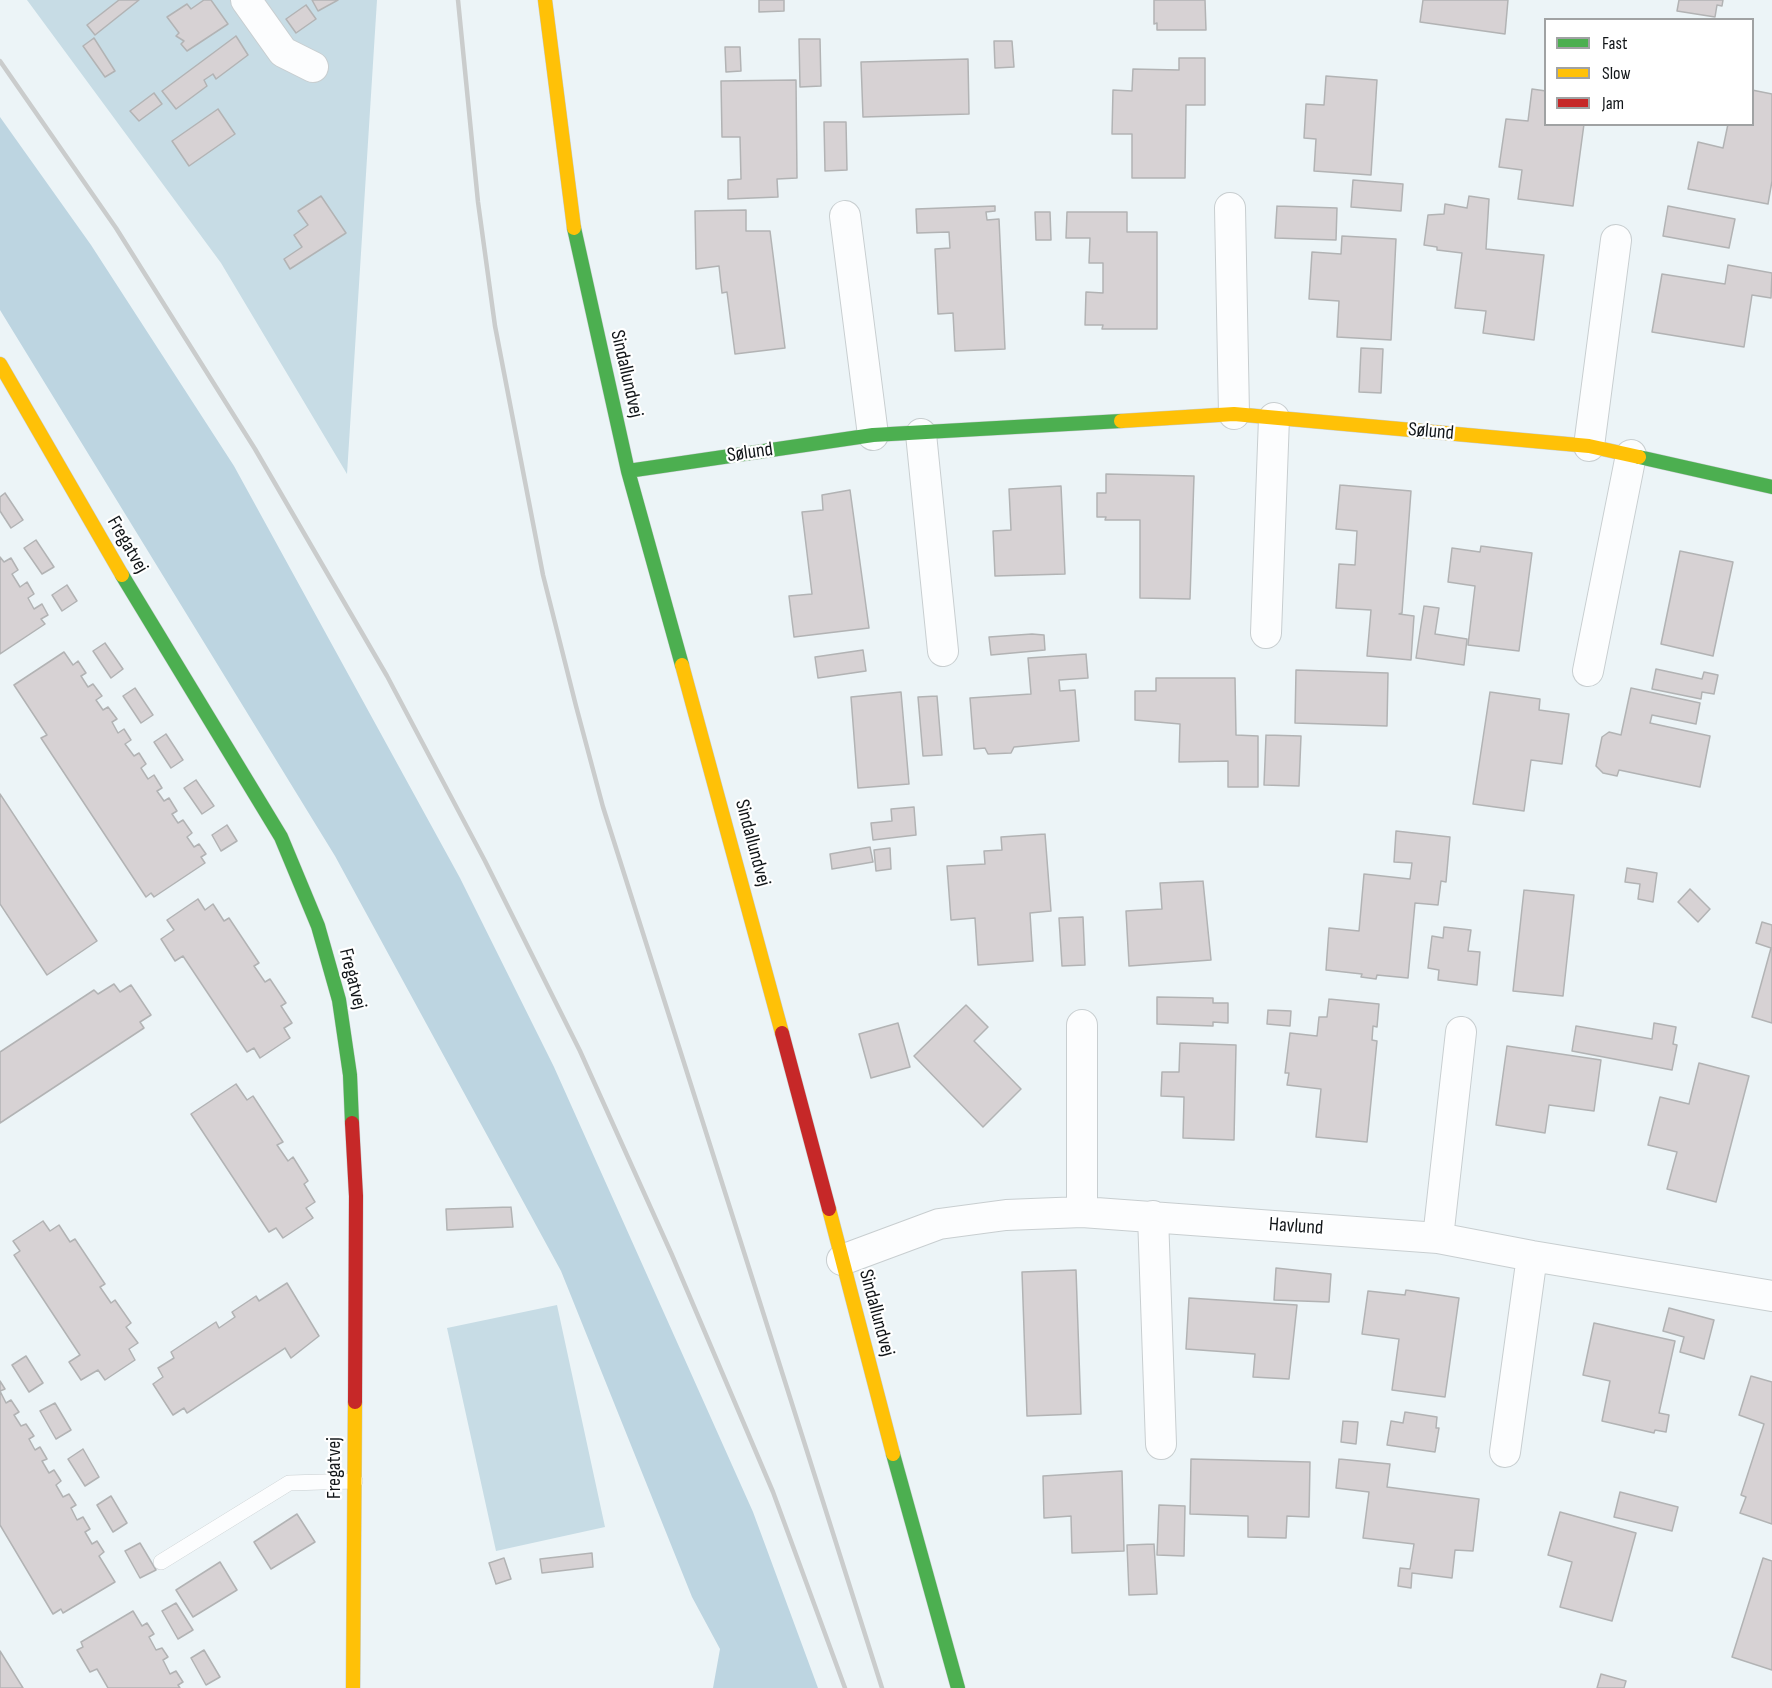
<!DOCTYPE html>
<html>
<head>
<meta charset="utf-8">
<style>
	body { margin:0 }
	#map { position:relative; width:1772px; height:1688px; overflow:hidden; background:#ecf4f7; font-family:"Sofia Sans Condensed",sans-serif }
	canvas { display:block }
	.legend { position:absolute; left:1544px; top:18px; width:210px; height:108px; box-sizing:border-box; background:#fff; border:2px solid #a0a2a3; margin:0; padding:8px 10px; list-style:none; font-size:18px; color:#121619 }
	.legend li { display:flex; align-items:center; gap:12px; height:30px }
	.legend b { width:30px; border:2px solid #a0a2a3 }
</style>
</head>
<body>
<div id="map">
<canvas width="1772" height="1688"></canvas>
<ul class="legend">
<li><b style="height:8px;background:#4caf50"></b>Fast</li>
<li><b style="height:8px;background:#ffc107"></b>Slow</li>
<li><b style="height:8px;background:#c62828"></b>Jam</li>
</ul>
</div>
<script>
const ctx = document.querySelector('canvas').getContext('2d');
ctx.lineJoin = 'round';
function fill(path, color) {
  ctx.fillStyle = color;
  ctx.fill(path, 'evenodd');
}
function poly(rows) {
  const path = new Path2D();
  for (const r of rows) {
    path.moveTo(r[0], r[1]);
    for (let i = 2; i < r.length; i += 2) path.lineTo(r[i], r[i + 1]);
  }
  return path;
}
function stroke(path, color, width, dash) {
  ctx.strokeStyle = color;
  ctx.lineWidth = width;
  ctx.lineCap = dash ? 'butt' : 'round';
  ctx.setLineDash(dash || []);
  ctx.stroke(path);
}
function write(font, color, halo, rows, align = 'center') {
  ctx.font = font + ' "Sofia Sans Condensed",sans-serif';
  ctx.lineWidth = 4.5;
  ctx.setLineDash([]);
  ctx.textBaseline = 'middle';
  ctx.strokeStyle = halo;
  ctx.fillStyle = color;
  for (const [text, x, y, turn = 0] of rows) {
    ctx.save();
    ctx.translate(x, y);
    ctx.rotate((+turn || 0) * Math.PI / 180);
    ctx.textAlign = isNaN(turn) ? turn : align;
    if (halo) ctx.strokeText(text, 0, 0);
    ctx.fillText(text, 0, 0);
    ctx.restore();
  }
}
fill(poly([
	[27,0,377,0,347,474,221,263],
	[557,1305,605,1527,496,1551,447,1328]
]), '#c7dce5');
fill(poly([
	[0,117,91,245,234,466,460,878,554,1067,753,1512,818,1688,713,1688,720,1649,692,1597,561,1271,335,856,0,310]
]), '#bdd5e1');
const building = poly([
	[119,0,139,0,95,35,87,25,119,0],
	[204,0,211,0,228,24,187,51,181,44,184,41,176,36,179,33,167,17,187,4,191,9,204,0],
	[312,0,338,0,318,11,312,0],
	[759,0,784,0,784,11,759,12,759,0],
	[1154,0,1205,0,1206,30,1157,30,1157,23,1154,24,1154,0],
	[1423,0,1508,0,1505,34,1420,22,1423,0],
	[1679,0,1723,0,1722,6,1717,5,1715,17,1677,11,1679,0],
	[306,5,316,19,296,33,286,19,306,5],
	[236,36,248,55,216,79,213,74,204,80,207,86,176,109,162,91,236,36],
	[94,38,115,71,105,77,83,46,94,38],
	[799,39,820,39,821,86,800,87,799,39],
	[994,41,1012,41,1014,67,995,68,994,41],
	[725,47,740,47,741,71,726,72,725,47],
	[1179,58,1205,58,1205,105,1186,105,1185,178,1132,178,1132,134,1112,134,1113,90,1132,91,1133,69,1179,70,1179,58],
	[968,59,969,114,863,117,861,62,968,59],
	[1326,76,1377,80,1371,175,1314,171,1316,139,1304,138,1306,104,1324,105,1326,76],
	[796,80,797,178,777,179,778,197,728,199,728,180,741,179,740,137,722,137,721,81,796,80],
	[1532,89,1546,91,1546,124,1584,124,1573,206,1518,199,1522,170,1499,167,1506,119,1528,121,1532,89],
	[1752,90,1772,94,1772,181,1768,204,1688,189,1698,142,1723,148,1728,124,1752,124,1752,90],
	[154,93,162,104,139,121,130,111,154,93],
	[218,109,235,134,189,166,172,141,218,109],
	[824,122,846,122,847,170,825,171,824,122],
	[1353,180,1403,184,1401,211,1351,207,1353,180],
	[321,196,346,233,290,269,284,259,302,247,294,235,308,225,298,211,321,196],
	[1469,196,1489,199,1486,249,1544,255,1534,340,1483,333,1486,311,1455,308,1462,253,1437,250,1437,247,1424,245,1428,215,1444,214,1445,204,1467,208,1469,196],
	[995,206,995,211,986,212,987,220,999,219,1005,349,955,351,953,313,938,314,935,249,950,248,949,232,917,233,916,209,995,206],
	[1277,206,1337,208,1336,240,1275,238,1277,206],
	[1668,206,1735,219,1729,248,1663,236,1668,206],
	[746,210,746,231,770,231,785,348,735,354,727,292,722,293,719,266,696,269,695,211,746,210],
	[1035,212,1050,212,1051,240,1036,240,1035,212],
	[1067,212,1127,212,1127,232,1157,232,1157,329,1102,329,1103,325,1085,325,1086,292,1103,293,1103,263,1089,263,1090,238,1066,238,1067,212],
	[1342,236,1396,239,1391,340,1337,337,1339,301,1309,299,1312,252,1341,254,1342,236],
	[1728,265,1772,273,1771,298,1752,295,1744,347,1652,332,1662,274,1725,284,1728,265],
	[1361,348,1383,349,1381,393,1359,392,1361,348],
	[1106,474,1194,476,1190,599,1140,598,1140,520,1105,520,1106,517,1097,517,1097,493,1106,493,1106,474],
	[1340,485,1411,491,1402,613,1399,614,1414,616,1411,660,1367,656,1371,610,1336,608,1339,564,1355,565,1357,531,1336,529,1340,485],
	[1061,486,1065,574,995,576,993,531,1011,530,1009,489,1061,486],
	[850,490,869,628,794,637,789,596,812,594,802,512,823,510,822,495,850,490],
	[5,493,23,520,11,528,0,511,0,497,5,493],
	[36,540,54,567,42,574,24,548,36,540],
	[1481,546,1532,553,1519,651,1468,645,1475,586,1448,582,1452,548,1480,552,1481,546],
	[1680,551,1733,562,1713,656,1661,644,1680,551],
	[0,557,4,562,11,558,18,570,12,574,20,587,27,582,34,594,28,598,34,609,42,604,48,615,41,619,45,624,0,654,0,557],
	[67,585,77,601,62,611,52,595,67,585],
	[1424,606,1439,608,1435,634,1467,639,1464,665,1416,658,1424,606],
	[1032,634,1044,635,1045,650,991,655,989,637,1032,634],
	[105,643,123,669,111,678,93,651,105,643],
	[863,650,866,671,818,678,815,657,863,650],
	[64,652,73,665,78,661,86,673,81,676,88,687,93,684,102,696,96,700,103,710,108,707,117,719,112,722,118,733,124,729,131,740,125,744,134,756,139,753,146,764,141,768,148,779,154,775,162,788,157,791,164,801,169,798,177,811,172,814,178,823,183,820,192,833,187,837,194,847,199,844,206,854,201,857,205,863,154,897,151,893,146,897,41,738,47,735,14,685,64,652],
	[1086,654,1088,678,1059,680,1060,691,1075,690,1079,741,1014,747,1011,753,988,754,985,748,974,749,970,698,1031,694,1028,658,1086,654],
	[1656,669,1702,679,1704,672,1718,675,1714,694,1702,692,1701,699,1652,689,1656,669],
	[1296,670,1388,673,1387,726,1295,723,1296,670],
	[1156,678,1235,678,1236,735,1258,736,1258,787,1228,787,1228,761,1179,762,1180,724,1135,720,1135,691,1156,691,1156,678],
	[135,688,153,715,141,723,123,696,135,688],
	[1631,688,1700,703,1696,724,1652,715,1650,723,1710,736,1700,787,1619,770,1617,776,1603,773,1596,766,1602,737,1609,732,1621,735,1631,688],
	[901,692,909,784,858,788,851,697,901,692],
	[1490,692,1540,699,1539,710,1569,714,1562,764,1531,760,1524,811,1473,804,1490,692],
	[937,696,942,755,923,756,918,697,937,696],
	[166,734,183,760,171,768,154,742,166,734],
	[1266,735,1301,736,1299,786,1264,785,1266,735],
	[196,780,214,806,202,814,184,788,196,780],
	[0,794,97,941,47,975,0,904,0,794],
	[914,807,916,835,873,840,871,823,892,821,891,809,914,807],
	[227,825,237,841,221,851,212,835,227,825],
	[1396,831,1450,837,1446,882,1441,881,1438,905,1415,903,1408,978,1377,975,1376,979,1361,977,1362,974,1326,970,1329,928,1359,931,1364,874,1410,879,1412,863,1394,862,1396,831],
	[1045,834,1051,911,1030,913,1033,961,978,965,975,918,951,920,947,866,985,864,984,851,1002,850,1001,837,1045,834],
	[870,847,873,862,832,869,830,854,870,847],
	[890,848,891,869,876,871,874,850,890,848],
	[1627,868,1657,873,1653,902,1638,899,1640,884,1625,882,1627,868],
	[1203,881,1211,960,1129,966,1126,911,1162,909,1160,883,1203,881],
	[1690,889,1710,909,1698,922,1678,902,1690,889],
	[1524,890,1574,895,1563,996,1513,991,1524,890],
	[198,899,205,910,213,904,224,921,229,918,259,963,254,966,265,982,270,979,286,1003,281,1006,292,1023,284,1028,290,1038,260,1058,254,1048,247,1052,183,956,175,961,161,939,174,930,167,920,198,899],
	[1083,917,1085,965,1062,966,1059,918,1083,917],
	[1762,922,1772,925,1772,1023,1752,1017,1771,948,1756,943,1762,922],
	[1444,927,1471,930,1468,951,1480,952,1477,985,1438,980,1439,970,1428,968,1432,936,1443,938,1444,927],
	[114,984,120,992,131,985,151,1015,140,1022,144,1028,0,1123,0,1052,94,990,98,994,114,984],
	[1157,997,1213,998,1213,1003,1228,1003,1228,1023,1213,1022,1213,1026,1157,1024,1157,997],
	[1329,999,1379,1004,1377,1027,1373,1026,1372,1040,1377,1041,1367,1142,1316,1137,1321,1089,1287,1085,1289,1073,1285,1073,1290,1033,1317,1036,1319,1017,1327,1017,1329,999],
	[966,1005,988,1027,974,1041,1021,1089,983,1127,914,1056,966,1005],
	[1268,1010,1291,1011,1290,1026,1267,1024,1268,1010],
	[898,1023,910,1067,871,1078,859,1034,898,1023],
	[1654,1023,1676,1027,1673,1044,1677,1045,1672,1070,1572,1051,1576,1026,1652,1039,1654,1023],
	[1180,1043,1236,1045,1234,1140,1183,1138,1184,1097,1161,1096,1162,1072,1179,1072,1180,1043],
	[1507,1046,1601,1060,1594,1111,1549,1105,1545,1133,1496,1125,1507,1046],
	[1699,1063,1749,1076,1716,1202,1667,1189,1677,1152,1648,1145,1660,1097,1689,1104,1699,1063],
	[236,1084,247,1100,253,1096,283,1142,277,1145,288,1161,293,1157,308,1181,304,1184,315,1202,306,1208,313,1218,283,1238,276,1228,269,1232,191,1114,236,1084],
	[511,1207,513,1227,447,1230,446,1209,511,1207],
	[43,1221,50,1231,59,1225,70,1242,75,1239,105,1284,100,1287,111,1303,115,1300,131,1323,126,1327,138,1343,129,1349,135,1360,105,1380,98,1370,81,1380,69,1362,80,1355,14,1255,20,1251,13,1241,43,1221],
	[1276,1268,1331,1274,1329,1302,1274,1300,1276,1268],
	[1076,1270,1081,1414,1027,1416,1022,1272,1076,1270],
	[287,1283,319,1336,291,1358,285,1348,187,1413,184,1408,173,1415,153,1384,163,1377,158,1368,174,1358,171,1352,216,1322,219,1328,235,1317,232,1312,256,1296,259,1301,287,1283],
	[1406,1290,1459,1298,1445,1397,1392,1390,1399,1339,1362,1334,1368,1291,1405,1295,1406,1290],
	[1189,1298,1297,1305,1289,1379,1253,1377,1255,1354,1186,1349,1189,1298],
	[1669,1308,1714,1320,1704,1359,1680,1352,1684,1337,1663,1331,1669,1308],
	[1594,1323,1675,1341,1659,1413,1669,1415,1666,1432,1655,1430,1654,1433,1602,1421,1610,1381,1583,1375,1594,1323],
	[26,1356,43,1383,29,1392,12,1365,26,1356],
	[1751,1376,1772,1382,1772,1524,1740,1513,1746,1497,1741,1495,1764,1424,1739,1415,1751,1376],
	[0,1381,5,1389,0,1391,6,1403,11,1400,19,1412,14,1415,21,1426,26,1424,34,1436,29,1439,35,1450,40,1447,47,1459,42,1461,49,1473,54,1470,61,1481,56,1485,63,1497,69,1494,76,1505,71,1508,77,1520,83,1517,90,1529,85,1532,92,1544,97,1541,104,1552,99,1556,115,1582,63,1613,61,1609,53,1614,0,1525,0,1381],
	[55,1403,71,1430,56,1439,40,1411,55,1403],
	[1405,1412,1437,1417,1436,1428,1439,1428,1435,1452,1387,1445,1391,1421,1403,1423,1405,1412],
	[1343,1421,1358,1422,1356,1444,1341,1442,1343,1421],
	[83,1449,99,1477,85,1486,68,1459,83,1449],
	[1191,1459,1310,1462,1309,1517,1287,1516,1286,1538,1248,1537,1248,1516,1190,1514,1191,1459],
	[1339,1459,1390,1464,1387,1487,1479,1499,1473,1551,1455,1550,1452,1578,1412,1573,1411,1588,1398,1586,1400,1568,1410,1569,1414,1544,1363,1538,1369,1492,1336,1488,1339,1459],
	[1122,1471,1124,1551,1072,1553,1071,1516,1044,1518,1043,1476,1122,1471],
	[1620,1492,1678,1507,1672,1531,1614,1517,1620,1492],
	[111,1496,127,1523,113,1532,97,1505,111,1496],
	[1159,1505,1185,1506,1184,1556,1157,1555,1159,1505],
	[1560,1512,1636,1533,1612,1621,1560,1607,1572,1562,1548,1555,1560,1512],
	[297,1514,315,1542,271,1569,254,1542,297,1514],
	[140,1543,156,1570,140,1578,125,1551,140,1543],
	[1154,1544,1157,1594,1129,1595,1127,1545,1154,1544],
	[592,1553,593,1567,542,1573,540,1559,592,1553],
	[504,1558,511,1579,496,1584,489,1563,504,1558],
	[1763,1558,1772,1561,1772,1670,1732,1657,1763,1558],
	[220,1562,237,1590,193,1617,176,1590,220,1562],
	[176,1603,193,1630,178,1639,162,1611,176,1603],
	[133,1611,142,1626,147,1623,154,1634,149,1637,156,1650,162,1648,168,1657,163,1660,170,1674,176,1671,183,1682,178,1685,180,1688,108,1688,97,1669,90,1672,77,1650,83,1647,81,1642,133,1611],
	[204,1650,220,1677,206,1685,191,1658,204,1650],
	[0,1651,23,1688,0,1688,0,1651],
	[1601,1674,1626,1681,1624,1688,1597,1688,1601,1674]
]);
fill(building, '#d7d2d4');
stroke(building, '#b2b3b4', 1.5);
const lane = poly([
	[161,1562,289,1483,355,1481]
]);
const street = poly([
	[246,0,283,52,313,67],
	[1230,208,1234,414],
	[845,216,873,435],
	[921,434,943,651],
	[1589,446,1616,240],
	[1266,633,1274,418],
	[1588,671,1631,455],
	[1082,1025,1082,1212],
	[1153,1216,1161,1444],
	[1438,1238,1461,1032],
	[842,1260,939,1224,1006,1215,1082,1212,1438,1238,1532,1256,1772,1296],
	[1505,1452,1532,1256]
]);
const fast = poly([
	[574,228,628,471,682,665],
	[1639,457,1772,487],
	[628,471,873,435,1121,421],
	[122,575,281,837,318,926,339,1000,350,1075,352,1123],
	[893,1454,958,1688]
]);
const slow = poly([
	[545,0,574,228],
	[0,364,122,575],
	[1121,421,1234,414,1589,446,1639,457],
	[682,665,782,1033],
	[829,1209,893,1454],
	[353,1688,355,1402]
]);
const jam = poly([
	[782,1033,829,1209],
	[352,1123,356,1196,355,1402]
]);
stroke(lane, '#c8ced0', 16);
stroke(street, '#c8ced0', 32);
stroke(fast, '#c8ced0', 15);
stroke(slow, '#c8ced0', 15);
stroke(jam, '#c8ced0', 15);
stroke(lane, '#fcfdfe', 15);
stroke(street, '#fcfdfe', 30);
stroke(fast, '#4caf50', 14);
stroke(slow, '#ffc107', 14);
stroke(jam, '#c62828', 14);
stroke(poly([
	[458,0,478,202,495,326,543,575,576,706,603,807,882,1688],
	[0,61,116,228,255,449,387,676,485,861,580,1051,672,1255,773,1492,845,1688]
]), '#cacccc', 4.5);
write('20px', '#121619', '#fff', [
	["Sindallundvej",626,374,77],
	["Sølund",1431,432,5],
	["Sølund",750,453,-8],
	["Fregatvej",127,545,60],
	["Sindallundvej",752,843,75],
	["Fregatvej",352,979,76],
	["Havlund",1296,1227,4],
	["Sindallundvej",876,1313,75],
	["Fregatvej",335,1468,-90]
]);
</script>
</body>
</html>
